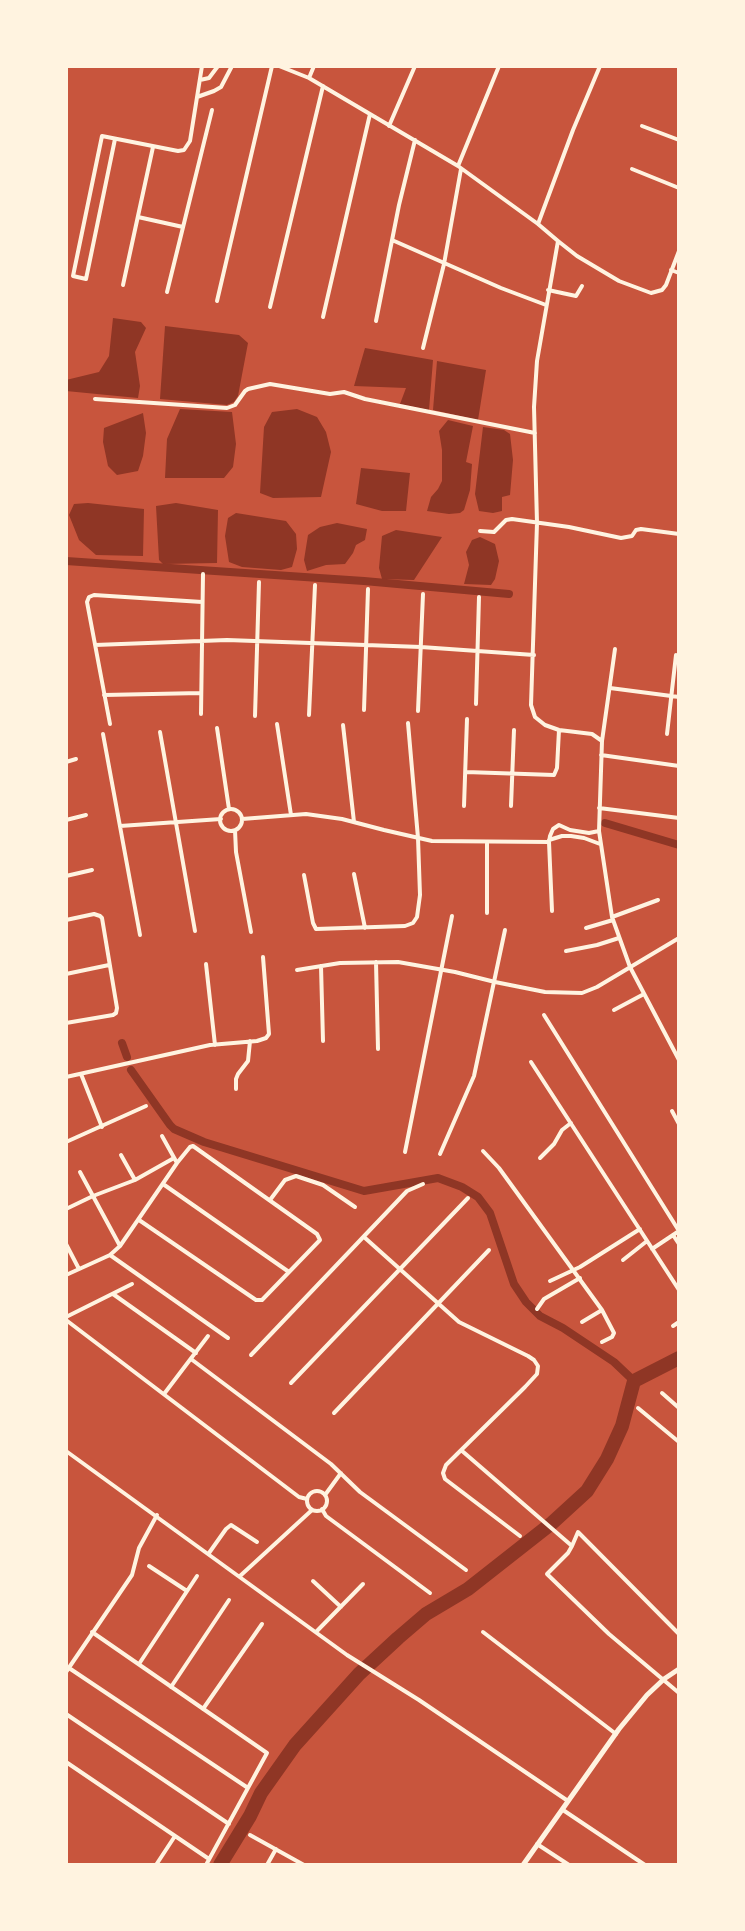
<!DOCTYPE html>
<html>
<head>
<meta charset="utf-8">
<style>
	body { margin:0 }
	#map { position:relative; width:745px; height:1931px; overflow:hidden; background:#c8553d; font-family:Rubik,sans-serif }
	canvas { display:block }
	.frame { position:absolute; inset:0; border:68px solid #fff3e0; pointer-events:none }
</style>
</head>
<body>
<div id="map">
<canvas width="745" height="1931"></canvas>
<div class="frame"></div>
</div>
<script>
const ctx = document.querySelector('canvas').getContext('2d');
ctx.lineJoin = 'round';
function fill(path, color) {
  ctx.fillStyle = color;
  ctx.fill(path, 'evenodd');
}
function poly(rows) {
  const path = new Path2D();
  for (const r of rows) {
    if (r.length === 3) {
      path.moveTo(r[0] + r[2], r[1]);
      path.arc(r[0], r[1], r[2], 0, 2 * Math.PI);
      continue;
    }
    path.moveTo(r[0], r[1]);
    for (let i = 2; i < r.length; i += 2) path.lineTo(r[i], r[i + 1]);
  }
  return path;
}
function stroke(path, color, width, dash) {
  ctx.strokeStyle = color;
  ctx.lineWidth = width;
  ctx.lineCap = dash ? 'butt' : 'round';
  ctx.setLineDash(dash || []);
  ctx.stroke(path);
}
fill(poly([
	[113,318,141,322,146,328,135,352,140,386,138,398,66,391,66,380,99,372,109,356],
	[165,326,239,335,248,343,238,396,234,402,227,405,160,399],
	[365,348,433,360,429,410,400,404,406,388,354,386],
	[437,361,486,370,478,420,433,410],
	[180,409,232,412,236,444,233,467,224,478,165,478,167,439],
	[297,409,317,417,326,432,331,452,321,497,273,498,260,493,264,427,272,412],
	[143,413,146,433,143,456,138,471,117,475,108,466,103,442,104,428],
	[448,420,473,426,466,462,472,464,470,490,464,510,460,513,449,514,427,511,431,497,438,489,442,481,442,450,439,431],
	[483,427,504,430,510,434,513,460,510,495,502,497,502,511,493,513,479,511,475,494],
	[361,468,410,473,406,511,382,511,356,504],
	[88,503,144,509,143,556,96,555,79,540,69,515,74,504],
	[176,503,218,510,217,563,163,564,159,560,156,506],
	[236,513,286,521,296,534,297,549,292,567,281,570,242,567,229,562,225,536,228,518],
	[337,523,367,529,365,540,356,545,353,553,345,564,326,565,307,571,304,560,308,535,320,527],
	[396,530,442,537,414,580,382,579,379,568,382,536],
	[480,537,495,544,499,561,495,579,491,585,464,584,469,565,466,552,472,540]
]), '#8f3625');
stroke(poly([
	[66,558,67,561]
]), '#8f3625', 2.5);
stroke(poly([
	[66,561,364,581,509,594],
	[605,823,679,845],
	[122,1043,127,1057],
	[131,1070,170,1125,174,1129,204,1142,364,1191,438,1178,462,1187,478,1197,490,1213,514,1284,526,1302,540,1316,563,1328,614,1362,634,1381]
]), '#8f3625', 8);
stroke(poly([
	[220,1865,250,1816,261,1793,295,1745,359,1674,398,1638,426,1614,468,1589,552,1523,587,1491,607,1459,622,1426,634,1381,679,1358]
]), '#8f3625', 14);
stroke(poly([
	[279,66,309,78,458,166,538,224,558,241,537,361,534,407,537,523,531,705,535,717,545,725,559,730,592,734,602,741,599,831,612,917,630,967,679,1060],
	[309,78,314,66],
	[200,80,209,78,218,66],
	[197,97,214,91,221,87,232,66],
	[389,126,415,66],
	[642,126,679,140],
	[115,139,86,279,73,276,102,136,178,151,184,150,190,141,202,66],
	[458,166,499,66],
	[632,169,679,188],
	[138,217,183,227],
	[538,224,573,130,600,66],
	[392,240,501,288,546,305],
	[558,241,577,256,619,281,651,293,662,290,666,285,679,251],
	[671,270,679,273],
	[123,285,153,147],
	[548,290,576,296,582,286],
	[167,292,212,110],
	[217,301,272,66],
	[270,307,323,86],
	[323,317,370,114],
	[376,321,399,205,415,140],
	[423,348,444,264,461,169],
	[95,399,227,408,235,405,245,391,248,389,270,384,330,394,344,392,365,399,535,433],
	[480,531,494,532,506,520,512,519,569,527,621,538,632,536,636,530,641,529,679,534],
	[95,645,227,640,421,647,534,655],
	[610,688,679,697],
	[104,695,201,693],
	[476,704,479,597],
	[364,710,368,589],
	[418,711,423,594],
	[201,714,203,574],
	[309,715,315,585],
	[255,716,259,582],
	[110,724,87,602,89,597,94,595,202,602],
	[277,724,291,815],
	[343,725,354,822],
	[217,728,229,809],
	[160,732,195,931],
	[103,734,140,935],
	[667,734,676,655],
	[602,741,615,649],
	[601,755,679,766],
	[66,762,76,759],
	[466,772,554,775,557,768,559,730],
	[464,806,467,719],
	[511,806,514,730],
	[599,808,679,818],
	[231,820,11],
	[242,819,306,814,342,819,384,830,432,841,549,842,552,911],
	[66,820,86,815],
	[120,826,221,819],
	[235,830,236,852,251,932],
	[549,840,562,836,571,836,584,838,600,844],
	[549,842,550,836,553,829,559,825,570,830,589,833,599,831],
	[354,874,365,928],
	[304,875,313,923,316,929,405,926,413,923,417,917,420,895,418,838,408,723],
	[66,876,92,870],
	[487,913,487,842],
	[612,917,658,900],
	[66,920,94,914,100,916,102,918,117,1008,116,1013,113,1015,66,1023],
	[586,928,613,920],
	[566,951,597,945,619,938],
	[376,962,378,1049],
	[206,964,215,1045],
	[321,966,323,1041],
	[297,970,340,963,398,962,455,972,495,982,545,992,582,993,597,987,679,938],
	[66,974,109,965],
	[614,1010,644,994],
	[544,1015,679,1231],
	[531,1062,679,1290],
	[81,1074,102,1127],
	[66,1077,210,1045,257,1041,266,1038,269,1034,263,957],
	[236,1089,236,1079,238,1074,248,1061,250,1041],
	[672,1111,679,1124],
	[162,1136,177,1163],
	[66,1142,146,1106],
	[483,1151,499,1168,602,1310,614,1333,612,1337,602,1342],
	[405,1152,452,916],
	[440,1154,474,1076,505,930],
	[121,1155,135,1180],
	[540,1158,554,1144,562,1130,571,1123],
	[80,1172,120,1246],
	[163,1184,289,1272],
	[270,1200,285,1180,296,1176,323,1185,355,1207],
	[66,1209,93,1196,135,1180,174,1158],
	[673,1235,679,1244],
	[364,1237,459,1322,528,1356,534,1360,538,1366,537,1374,525,1387,446,1465,443,1473,445,1479,520,1536],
	[66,1244,79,1269],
	[652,1249,679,1231],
	[110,1255,228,1338],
	[623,1260,647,1241],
	[66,1275,110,1255,120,1246,177,1163,190,1147,193,1146,317,1234,320,1240,262,1300,256,1300,139,1220],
	[550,1281,580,1267,640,1229],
	[113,1294,196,1353],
	[537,1309,544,1299,580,1278],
	[66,1317,132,1284],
	[66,1320,299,1497,307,1499],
	[582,1322,602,1310],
	[673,1326,679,1322],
	[251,1355,407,1191,423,1184],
	[191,1359,331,1464,360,1492,466,1570],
	[291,1383,468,1198],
	[662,1393,679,1408],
	[164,1394,208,1336],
	[638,1408,679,1442],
	[334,1413,489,1250],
	[461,1450,572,1546,578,1532,679,1634],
	[66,1451,347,1655,419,1700,568,1801],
	[317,1501,10],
	[325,1495,341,1473],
	[322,1509,326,1516,430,1593],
	[572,1546,568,1553,547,1574,609,1634,679,1693],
	[209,1553,226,1529,231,1525,257,1542],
	[149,1566,187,1591],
	[240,1576,312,1510],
	[313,1581,341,1607],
	[92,1632,267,1753,206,1865],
	[316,1632,363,1584],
	[483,1632,616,1734],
	[139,1664,197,1576],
	[69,1668,248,1788],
	[66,1672,132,1575,139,1548,157,1515],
	[171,1687,229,1600],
	[203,1709,262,1624],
	[66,1714,229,1824],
	[66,1762,209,1859],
	[563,1810,645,1865],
	[250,1835,304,1865],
	[537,1844,569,1865],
	[156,1865,175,1836],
	[267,1865,276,1849]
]), '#fff3e0', 4);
stroke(poly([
	[523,1865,619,1729,647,1695,664,1679,679,1669]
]), '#fff3e0', 5);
</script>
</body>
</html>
